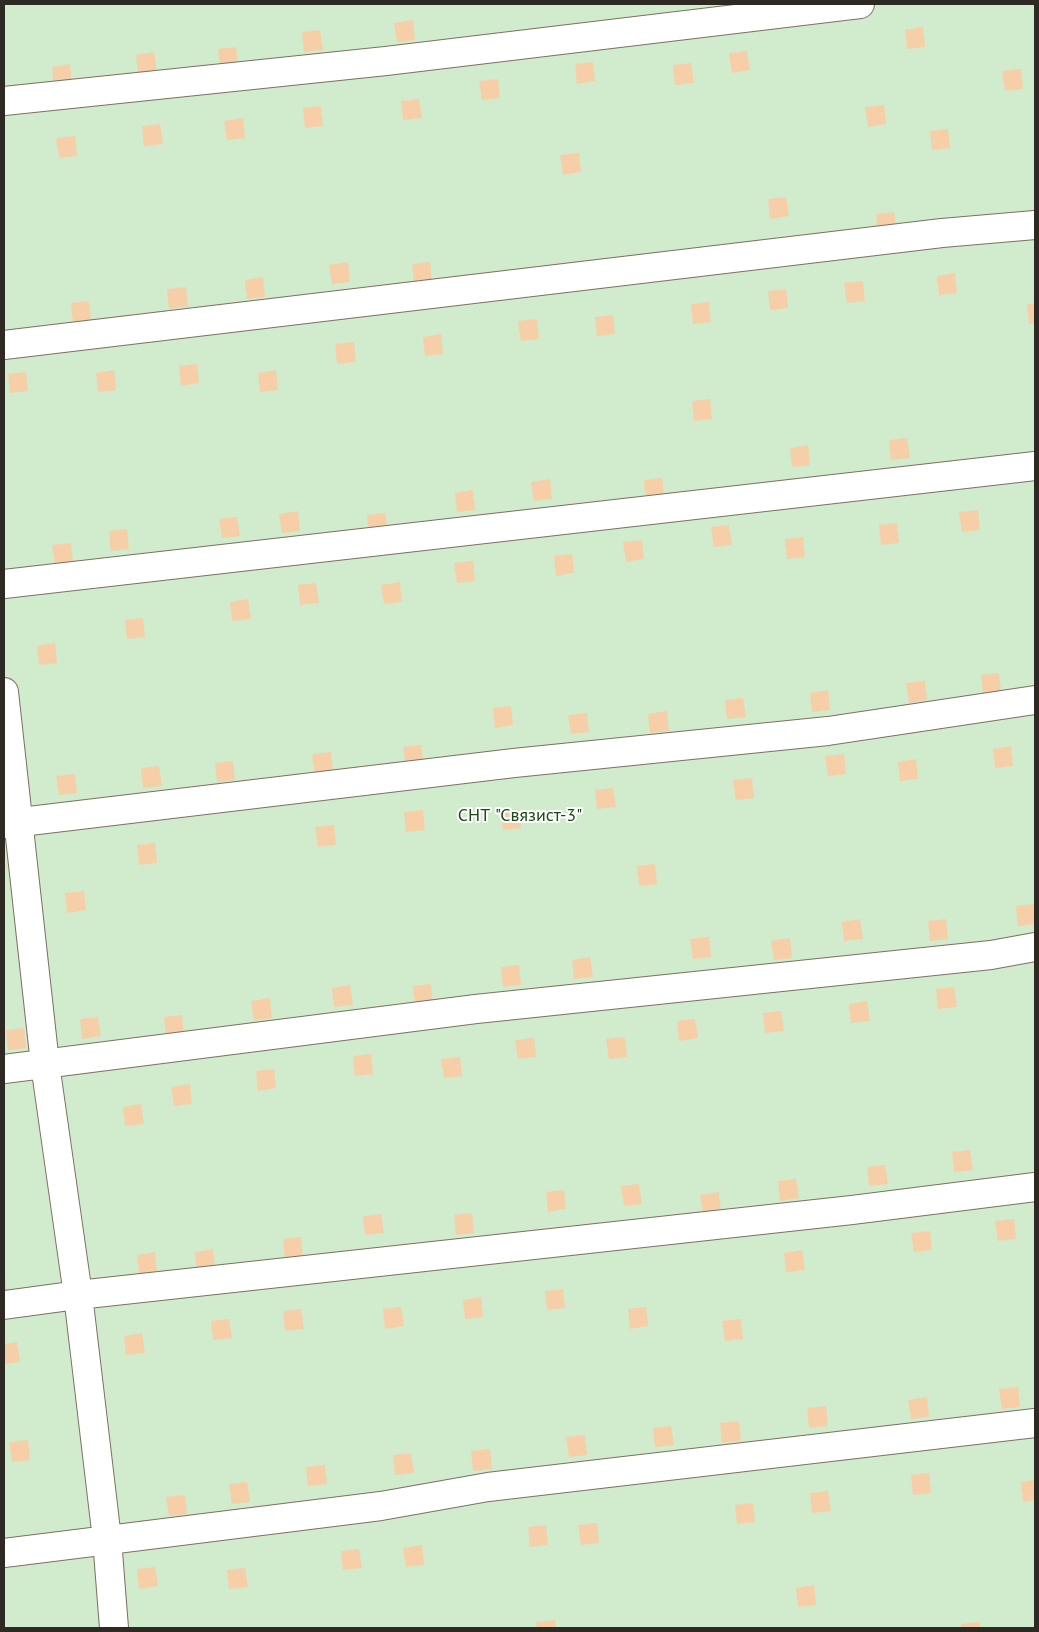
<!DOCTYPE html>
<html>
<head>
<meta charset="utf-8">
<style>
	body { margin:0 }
	#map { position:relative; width:1039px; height:1632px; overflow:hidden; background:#fef0e0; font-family:"PT Sans",sans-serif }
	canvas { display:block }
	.frame { position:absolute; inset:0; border:5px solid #2e2923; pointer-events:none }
</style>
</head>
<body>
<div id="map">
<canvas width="1039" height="1632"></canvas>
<div class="frame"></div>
</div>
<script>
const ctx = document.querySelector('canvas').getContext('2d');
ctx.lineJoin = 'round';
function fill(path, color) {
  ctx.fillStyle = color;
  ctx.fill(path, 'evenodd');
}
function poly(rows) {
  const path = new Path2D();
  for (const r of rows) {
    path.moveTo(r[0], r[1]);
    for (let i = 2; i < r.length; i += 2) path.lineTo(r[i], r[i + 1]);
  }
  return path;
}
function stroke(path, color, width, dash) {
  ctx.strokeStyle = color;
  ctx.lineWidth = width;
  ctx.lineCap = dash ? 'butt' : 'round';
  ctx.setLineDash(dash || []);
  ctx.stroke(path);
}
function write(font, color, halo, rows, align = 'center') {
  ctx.font = font + ' "PT Sans",sans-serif';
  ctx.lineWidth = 4;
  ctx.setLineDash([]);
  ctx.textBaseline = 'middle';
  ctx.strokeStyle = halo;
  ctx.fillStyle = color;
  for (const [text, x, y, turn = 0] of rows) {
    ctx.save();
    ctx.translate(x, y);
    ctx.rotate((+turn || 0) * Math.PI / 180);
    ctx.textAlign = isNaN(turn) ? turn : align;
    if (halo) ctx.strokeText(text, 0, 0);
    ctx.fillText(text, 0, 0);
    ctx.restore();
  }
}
fill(poly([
	[4,4,1035,4,1035,1628,4,1628]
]), '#d1ebcd');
fill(poly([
	[413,20,415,40,397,42,394,23],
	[923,27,925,47,907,49,905,30],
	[320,30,323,50,304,52,302,32],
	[236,47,238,66,220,68,218,49],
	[747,51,750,70,732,73,729,53],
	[154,52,157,72,138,74,136,55],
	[593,62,595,81,577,84,575,64],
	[691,63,694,83,675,85,673,65],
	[70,64,72,84,54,86,52,67],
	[1021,69,1023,89,1005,91,1002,71],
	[498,79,500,98,482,100,479,81],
	[419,99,422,118,403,120,401,101],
	[884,105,886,124,868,127,865,107],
	[321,106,323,126,305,128,303,108],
	[243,118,245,138,227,140,224,121],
	[160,124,163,144,144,146,142,126],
	[948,129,950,148,932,150,930,131],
	[75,136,77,156,59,158,56,138],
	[579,153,581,172,563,175,560,155],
	[786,197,789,216,770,219,768,199],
	[894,212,897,232,878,234,876,214],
	[348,262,350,282,332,284,329,265],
	[430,262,432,281,414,284,412,264],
	[955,273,957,293,939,295,937,276],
	[263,277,265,297,247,299,245,280],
	[863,281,865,301,847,303,844,283],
	[186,287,188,306,169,309,167,289],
	[786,289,788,308,770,310,768,291],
	[89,301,91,321,73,323,71,303],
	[709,302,711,322,693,324,691,304],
	[1035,303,1035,323,1029,324,1027,304],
	[613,315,615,334,597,336,595,317],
	[537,319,539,339,521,341,518,321],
	[441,334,443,354,425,356,423,337],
	[354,342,356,362,337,364,335,344],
	[197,364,199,383,181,386,179,366],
	[114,370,116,390,98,392,96,373],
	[276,370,278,390,260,392,258,373],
	[26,372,28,391,10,393,8,374],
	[710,399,712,419,694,421,692,401],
	[907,438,910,458,891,460,889,440],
	[808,445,810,465,792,467,790,448],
	[662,478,664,497,646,499,644,480],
	[550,479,552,499,534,501,531,482],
	[473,490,475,510,457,512,455,493],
	[978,510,980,530,962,532,959,512],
	[298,511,300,531,282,533,279,514],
	[385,513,388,533,369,535,367,515],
	[237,517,240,536,222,538,219,519],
	[897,523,899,543,881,545,879,525],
	[729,525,732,545,714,547,711,527],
	[127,529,129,549,111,551,109,531],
	[803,537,805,557,787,559,785,539],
	[642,540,644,559,626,562,623,542],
	[71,543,73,562,55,565,52,545],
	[572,554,574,573,556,576,554,556],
	[473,561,475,581,457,583,454,563],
	[400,582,402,602,384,604,381,585],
	[316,583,319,603,300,605,298,585],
	[248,599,251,619,232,621,230,602],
	[143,618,145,637,127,639,125,620],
	[55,643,57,663,39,665,37,646],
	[999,673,1001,692,983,694,981,675],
	[925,681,927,700,909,703,906,683],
	[828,690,830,710,812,712,810,693],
	[743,698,746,717,727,719,725,700],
	[511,706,513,725,495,728,493,708],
	[667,711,669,731,650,733,648,714],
	[587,713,589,732,571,734,568,715],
	[421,745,424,765,406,767,403,747],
	[1011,746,1013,766,995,768,993,749],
	[331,752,333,771,315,774,312,754],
	[844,754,846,774,828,776,825,756],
	[916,759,918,779,900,781,898,762],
	[233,761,235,780,217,782,215,763],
	[159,766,162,786,143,788,141,768],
	[75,774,77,793,59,795,56,776],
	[752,778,754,798,736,800,733,780],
	[613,788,616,807,597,809,595,790],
	[519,809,521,828,503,830,500,811],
	[423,810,425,830,406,832,404,812],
	[334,825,336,845,318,847,315,827],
	[155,843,157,863,139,865,137,845],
	[655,864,657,884,639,886,637,866],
	[84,891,86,910,67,913,65,893],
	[1034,904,1035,924,1018,926,1016,906],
	[860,919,863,939,844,941,842,922],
	[946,919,948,939,930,941,928,921],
	[709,937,711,957,693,959,690,939],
	[790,938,792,958,774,960,771,941],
	[590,957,593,977,574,979,572,960],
	[519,965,521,985,503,987,501,967],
	[431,984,433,1004,415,1006,413,986],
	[350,985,353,1005,334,1007,332,988],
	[954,987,957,1007,938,1009,936,989],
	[270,998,272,1018,254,1020,251,1001],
	[867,1001,870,1021,851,1023,849,1004],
	[781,1011,784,1031,765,1033,763,1013],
	[182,1015,184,1034,166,1037,164,1017],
	[98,1017,101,1036,82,1039,80,1019],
	[695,1019,698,1038,679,1041,677,1021],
	[24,1028,26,1048,8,1050,6,1030],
	[625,1037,627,1057,609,1059,606,1039],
	[534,1038,536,1057,518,1059,515,1040],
	[371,1054,373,1074,355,1076,353,1056],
	[460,1057,462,1076,444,1078,441,1059],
	[274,1069,276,1088,258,1091,256,1071],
	[190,1084,192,1104,174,1106,171,1087],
	[141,1104,144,1124,125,1126,123,1107],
	[970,1150,973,1170,954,1172,952,1152],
	[885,1165,888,1184,869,1186,867,1167],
	[796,1179,799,1198,780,1201,778,1181],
	[639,1184,642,1204,624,1206,621,1186],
	[564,1190,566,1209,548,1212,546,1192],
	[719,1192,721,1212,703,1214,700,1195],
	[472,1213,474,1233,456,1235,454,1215],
	[381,1214,384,1233,365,1235,363,1216],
	[1014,1219,1016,1239,998,1241,995,1221],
	[930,1231,932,1250,914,1252,911,1233],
	[301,1237,303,1257,285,1259,283,1239],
	[213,1249,215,1269,197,1271,195,1252],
	[802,1250,805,1270,786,1272,784,1253],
	[155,1252,157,1272,139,1274,137,1255],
	[4,1274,5,1274,7,1292,4,1292],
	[563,1289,565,1308,547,1310,545,1291],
	[481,1297,483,1317,465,1319,463,1300],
	[401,1307,404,1326,385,1329,383,1309],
	[646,1307,648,1326,630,1329,628,1309],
	[301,1309,304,1329,285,1331,283,1311],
	[229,1319,232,1338,213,1340,211,1321],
	[741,1319,743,1339,725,1341,722,1321],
	[142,1333,145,1353,126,1355,124,1336],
	[17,1342,20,1362,4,1364,4,1344],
	[1018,1387,1020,1407,1002,1409,999,1389],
	[927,1397,929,1417,911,1419,908,1400],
	[826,1406,828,1426,809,1428,807,1408],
	[739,1421,741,1441,722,1443,720,1423],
	[671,1426,674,1445,655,1447,653,1428],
	[585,1435,587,1455,569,1457,566,1437],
	[28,1440,30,1460,12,1462,9,1442],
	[490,1449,492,1469,473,1471,471,1451],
	[411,1453,414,1473,395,1475,393,1455],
	[325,1465,327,1484,308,1486,306,1467],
	[929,1473,931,1493,913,1495,911,1475],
	[1035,1480,1035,1500,1023,1502,1021,1482],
	[247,1482,250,1502,232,1504,229,1484],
	[828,1491,831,1511,812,1513,810,1493],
	[185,1495,187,1514,169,1516,166,1497],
	[753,1503,755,1522,737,1524,735,1505],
	[597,1523,599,1543,581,1545,578,1525],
	[546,1525,548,1545,530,1547,528,1527],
	[422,1545,424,1565,406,1567,403,1548],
	[359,1549,362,1568,343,1570,341,1551],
	[155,1567,158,1586,139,1589,137,1569],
	[245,1568,248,1587,229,1589,227,1570],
	[814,1585,816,1605,798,1607,796,1588],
	[555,1620,556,1628,537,1628,536,1622],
	[980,1622,980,1628,962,1628,961,1624]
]), '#f6cfa9');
const minor = poly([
	[4,101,386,61,860,4],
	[4,345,942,233,1035,225],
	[4,584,1035,466],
	[4,692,45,1064,78,1295,107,1539,114,1628],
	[4,824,514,763,828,731,1035,700],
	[4,1069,476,1009,991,955,1035,947],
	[4,1305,78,1295,852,1210,1035,1187],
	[4,1553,381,1506,488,1487,1035,1423]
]);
stroke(minor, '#7c7062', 30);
stroke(minor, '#fff', 28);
write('18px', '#1a4914', '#fff', [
	["СНТ \"Связист-3\"",520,816]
]);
</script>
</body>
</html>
